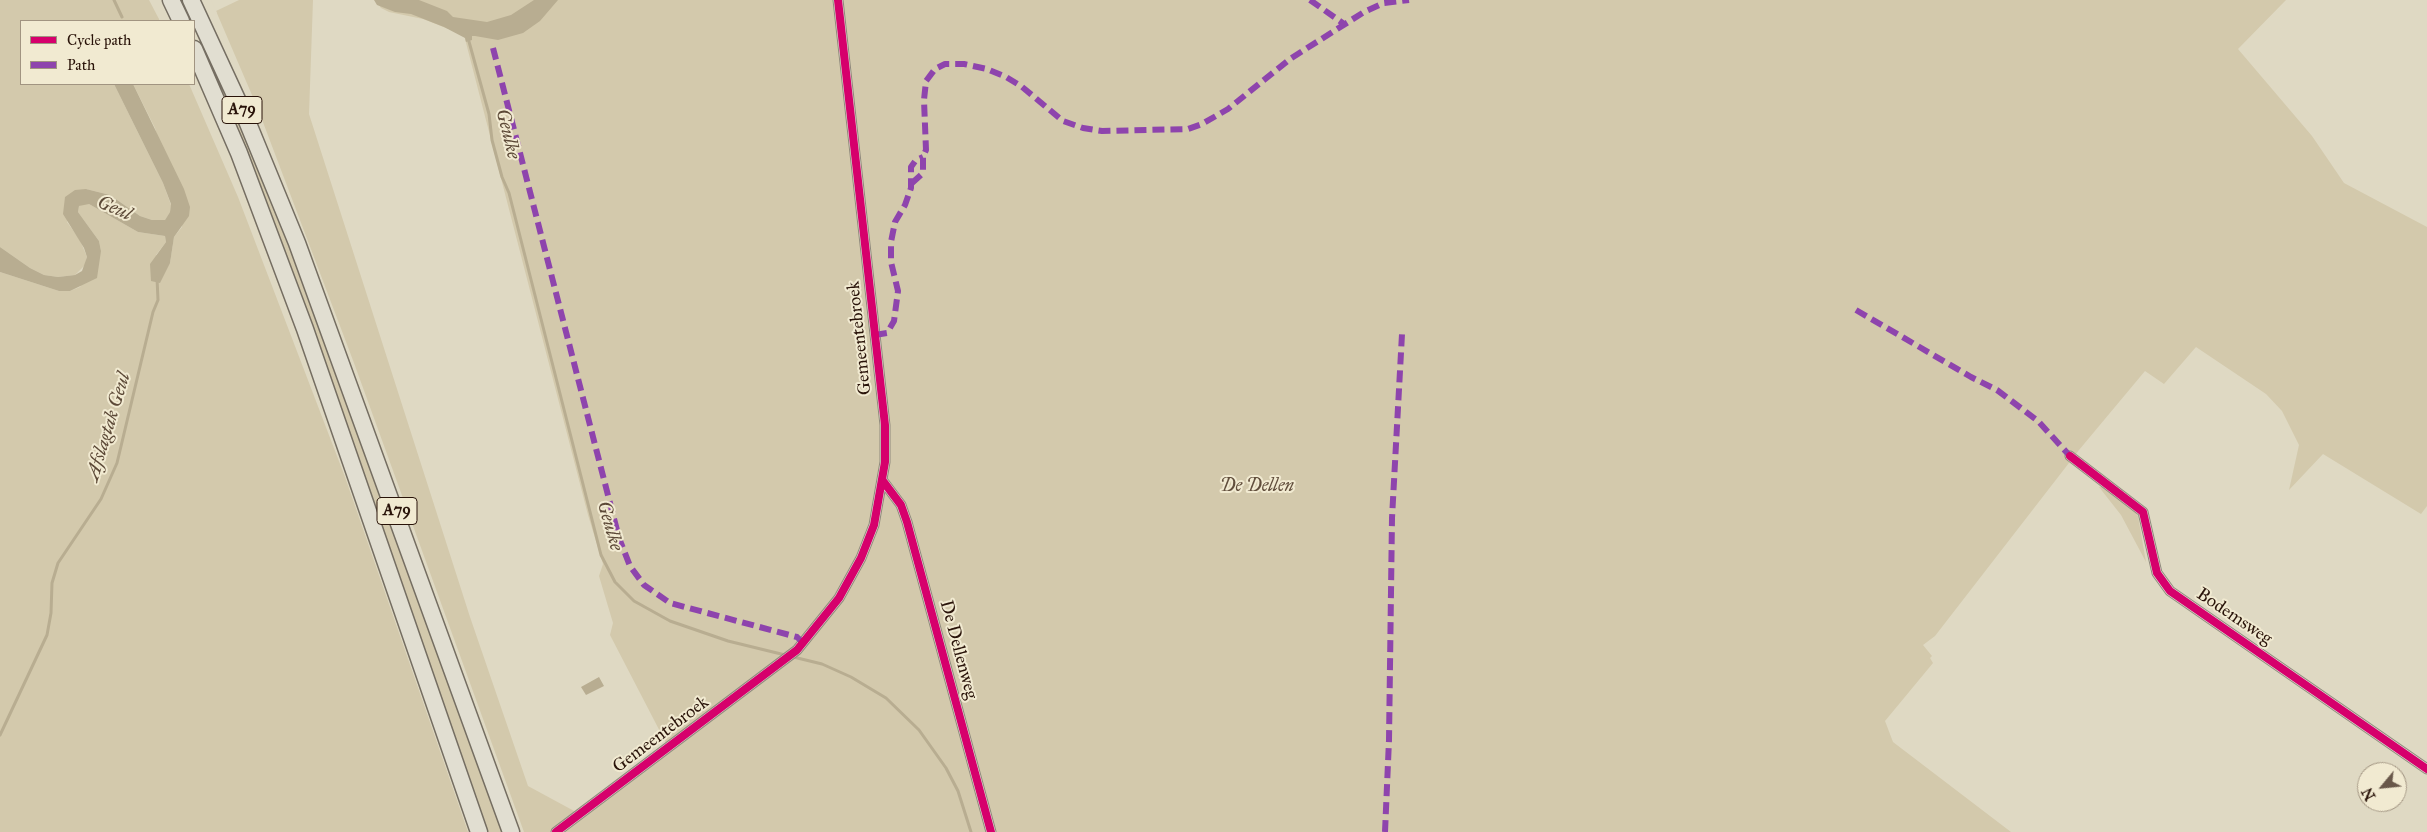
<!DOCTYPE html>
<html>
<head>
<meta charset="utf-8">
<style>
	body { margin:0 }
	#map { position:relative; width:2427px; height:832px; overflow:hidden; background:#dfd9c3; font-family:"IM FELL Great Primer",serif }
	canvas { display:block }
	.legend { position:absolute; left:20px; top:20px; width:175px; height:65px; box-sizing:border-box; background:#f1ead1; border:1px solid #a19481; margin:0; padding:6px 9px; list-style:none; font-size:15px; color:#291309 }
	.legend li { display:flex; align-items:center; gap:10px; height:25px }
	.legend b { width:25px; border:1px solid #a19481 }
	.north { position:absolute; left:2357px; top:762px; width:50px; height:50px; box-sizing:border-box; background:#f1ead1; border:1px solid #a19481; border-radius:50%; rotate:242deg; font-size:14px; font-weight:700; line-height:20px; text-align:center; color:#291309 }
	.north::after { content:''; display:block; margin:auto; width:18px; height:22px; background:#69584a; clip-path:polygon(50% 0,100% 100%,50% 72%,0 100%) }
</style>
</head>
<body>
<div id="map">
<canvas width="2427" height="832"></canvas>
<ul class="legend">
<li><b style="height:6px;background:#d6006c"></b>Cycle path</li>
<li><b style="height:6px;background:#8e44ad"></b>Path</li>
</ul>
<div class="north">N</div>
</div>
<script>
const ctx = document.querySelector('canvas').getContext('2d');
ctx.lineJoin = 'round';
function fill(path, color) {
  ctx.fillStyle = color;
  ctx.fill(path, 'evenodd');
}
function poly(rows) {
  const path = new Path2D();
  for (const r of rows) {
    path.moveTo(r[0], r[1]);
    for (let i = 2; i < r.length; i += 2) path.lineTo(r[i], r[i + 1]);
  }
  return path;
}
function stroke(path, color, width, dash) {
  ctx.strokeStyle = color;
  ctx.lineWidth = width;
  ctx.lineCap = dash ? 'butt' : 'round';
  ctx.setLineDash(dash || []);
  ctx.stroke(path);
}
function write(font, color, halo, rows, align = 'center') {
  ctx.font = font + ' "IM FELL Great Primer",serif';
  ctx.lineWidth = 4;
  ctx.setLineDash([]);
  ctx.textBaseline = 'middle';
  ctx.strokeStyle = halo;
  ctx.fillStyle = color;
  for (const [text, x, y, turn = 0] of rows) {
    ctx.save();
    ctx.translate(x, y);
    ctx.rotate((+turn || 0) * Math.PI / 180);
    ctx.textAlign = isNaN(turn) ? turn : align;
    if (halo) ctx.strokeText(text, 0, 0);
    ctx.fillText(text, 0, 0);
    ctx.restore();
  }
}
fill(poly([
	[0,0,149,0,160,21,21,21,21,84,114,84,163,183,171,205,170,212,165,220,152,220,140,216,110,195,86,189,67,222,80,240,87,257,85,265,75,275,58,277,44,275,30,268,0,247],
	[239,0,313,0,309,114,470,617,528,786,576,812,667,745,610,635,613,623,599,576,603,564,588,515,464,35,423,19,389,12,381,8,375,0,2286,0,2238,49,2312,136,2344,183,2427,227,2427,506,2421,514,2323,454,2289,490,2299,445,2282,411,2266,394,2196,347,2164,384,2145,371,2079,450,1935,636,1923,645,1932,656,1930,658,1933,663,1885,721,1893,742,2011,832,524,832,354,363,258,109,216,11],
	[204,43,273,198,505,832,486,832,199,45],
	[133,84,189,84,238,197,345,477,468,832,0,832,0,272,59,291,70,291,80,287,101,251,99,241,78,212,79,206,83,204,89,204,138,232,165,236,166,242,156,255,170,263,174,237,182,227,155,128],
	[2104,486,2131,507,2138,516,2146,562,2121,515,2099,487]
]), '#d3c9ac');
fill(poly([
	[374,0,419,0,447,11,453,17,487,22,511,15,534,0,558,0,540,21,523,33,498,40,475,36,472,36,472,40,466,42,465,38,444,27,411,14,395,12,377,5],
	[114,84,133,84,184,189,190,207,189,216,174,237,170,263,160,283,151,281,150,264,166,242,165,236,138,232,89,204,79,206,78,212,99,241,101,251,97,278,70,291,59,291,0,272,0,247,30,268,44,275,58,277,75,275,82,271,87,257,84,248,63,214,65,197,75,190,86,189,110,195,140,216,152,220,165,220,170,212,171,204,163,183],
	[599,677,604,686,586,695,581,687]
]), '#b8ad91');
fill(poly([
	[199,0,211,0,217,13,194,24,194,21,160,21,159,19]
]), '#dfd9c3');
stroke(poly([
	[114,0,122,17],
	[468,38,489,114,492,140,502,177,509,193,601,555,615,582,634,601,670,621,728,641,822,664,851,677,886,698,919,730,946,768,958,791,971,832],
	[0,735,47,635,51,613,52,583,58,563,101,499,117,463,153,312,158,300,157,278]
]), '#b8ad91', 3);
const minor = poly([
	[2070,456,2143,512,2157,573,2170,591,2427,769],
	[883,481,901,505,907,522,991,832],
	[556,832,797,650,839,598,861,558,874,525,885,462,885,425,838,0]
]);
const motorway = poly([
	[171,0,181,21],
	[191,0,247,121,297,243,511,832],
	[194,49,239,153,305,329,479,832]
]);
stroke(minor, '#8f897c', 11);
stroke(motorway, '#756e62', 19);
stroke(minor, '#e6e2d7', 9);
stroke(motorway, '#e1ded1', 16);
stroke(poly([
	[1310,0,1344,24],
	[493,48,619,538,630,566,644,585,670,603,797,637,803,643],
	[912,183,923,173,923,157,926,150,924,100,926,81,935,69,945,64,964,64,987,69,1006,77,1021,86,1063,121,1083,128,1102,131,1188,129,1202,124,1228,109,1290,59,1364,12,1384,3,1409,0],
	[1856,310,1971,377,1997,390,2038,421,2070,456],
	[875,335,887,333,894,321,898,291,891,262,891,242,895,222,905,205,911,188,911,167,916,160,923,157],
	[1385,832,1389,740,1392,518,1402,334]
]), '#8e44ad', 6, [12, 6]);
stroke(poly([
	[2070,456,2143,512,2157,573,2170,591,2427,769],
	[883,481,901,505,907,522,991,832],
	[556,832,797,650,839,598,861,558,874,525,885,462,885,425,838,0]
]), '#d6006c', 8);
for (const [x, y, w] of [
	[242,110,40],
	[397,511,40]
]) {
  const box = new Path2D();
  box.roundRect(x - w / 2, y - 13.5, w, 27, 4);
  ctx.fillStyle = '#f1ead1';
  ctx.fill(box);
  stroke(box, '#291309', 1);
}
write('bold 16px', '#291309', null, [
	["A79",242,110],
	["A79",397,511]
]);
write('18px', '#291309', '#f1ead1', [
	["Gemeentebroek",860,338,-96],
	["Bodemsweg",2234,617,34],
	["De Dellenweg",958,650,75],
	["Gemeentebroek",661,735,-37]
]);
write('italic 18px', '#614e3c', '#f1ead1', [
	["De Dellen",1257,487]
]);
write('italic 19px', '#5c4937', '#f1ead1', [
	["Geulke",507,134,76],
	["Geul",114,209,24],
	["Afslagtak Geul",109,427,-73],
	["Geulke",609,526,74]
]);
</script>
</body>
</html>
